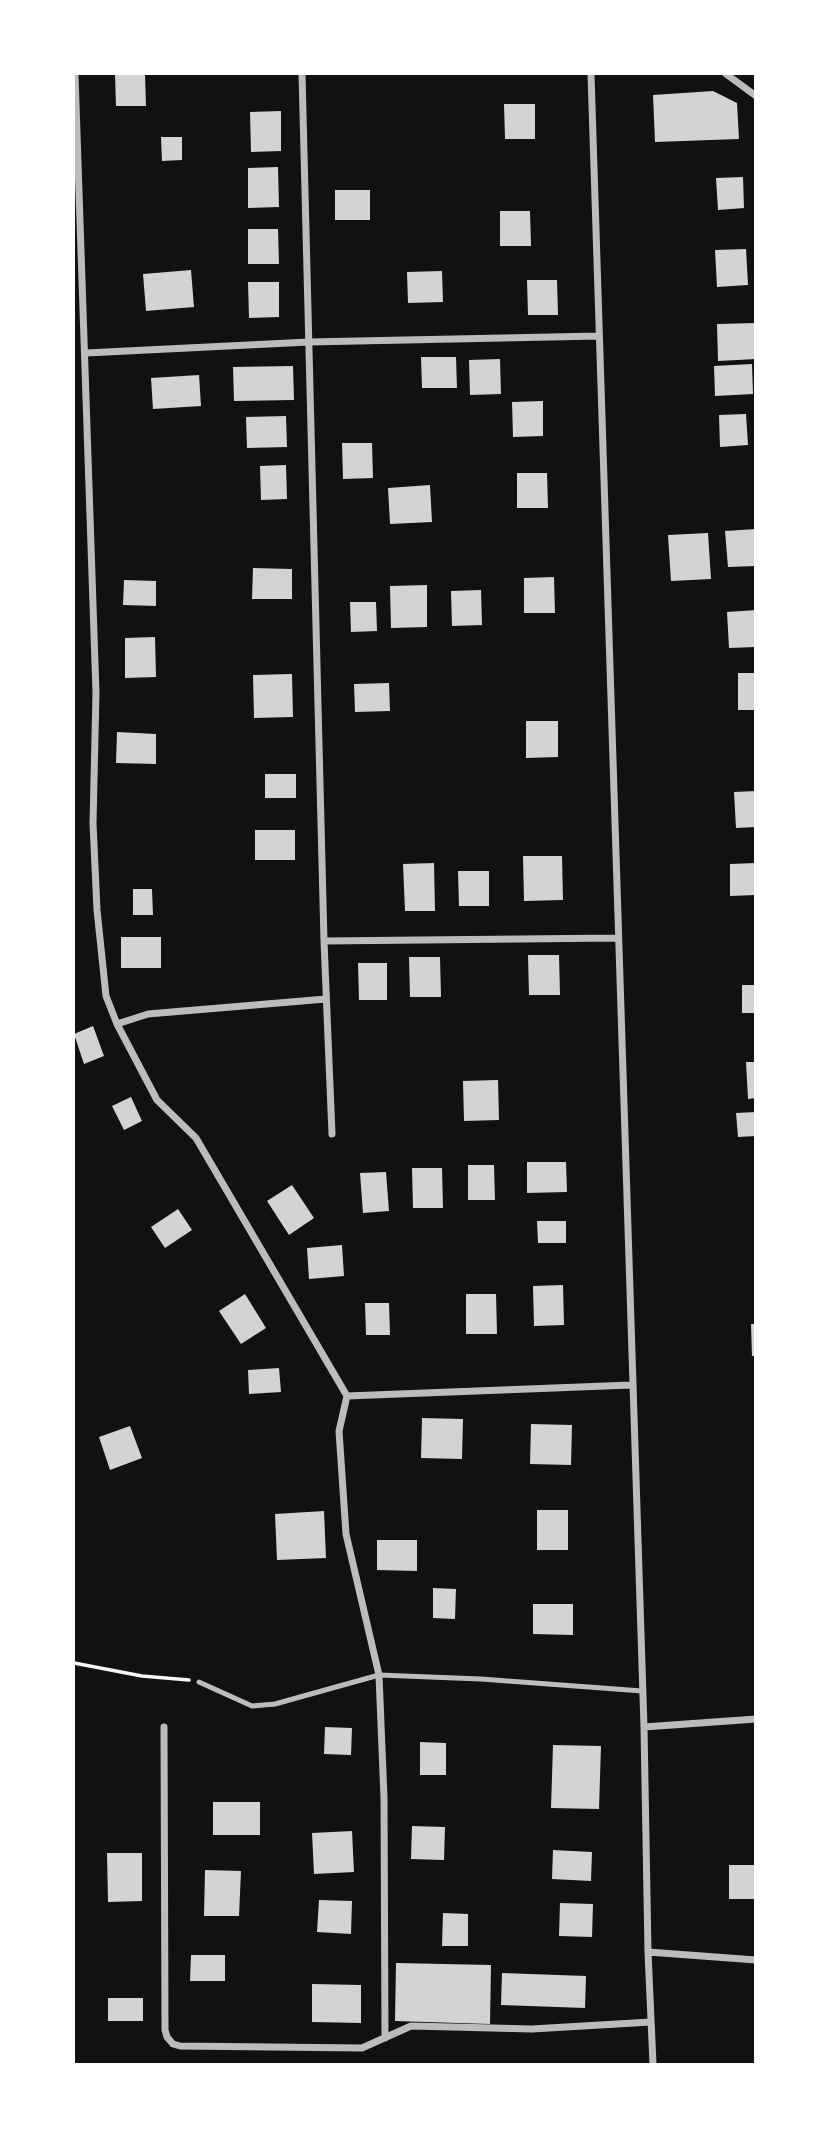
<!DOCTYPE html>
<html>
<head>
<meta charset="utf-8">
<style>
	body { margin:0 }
	#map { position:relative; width:829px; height:2138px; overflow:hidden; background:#111; font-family:Overpass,sans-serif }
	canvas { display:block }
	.frame { position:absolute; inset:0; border:75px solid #fff; pointer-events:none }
</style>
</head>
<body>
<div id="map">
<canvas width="829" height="2138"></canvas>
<div class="frame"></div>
</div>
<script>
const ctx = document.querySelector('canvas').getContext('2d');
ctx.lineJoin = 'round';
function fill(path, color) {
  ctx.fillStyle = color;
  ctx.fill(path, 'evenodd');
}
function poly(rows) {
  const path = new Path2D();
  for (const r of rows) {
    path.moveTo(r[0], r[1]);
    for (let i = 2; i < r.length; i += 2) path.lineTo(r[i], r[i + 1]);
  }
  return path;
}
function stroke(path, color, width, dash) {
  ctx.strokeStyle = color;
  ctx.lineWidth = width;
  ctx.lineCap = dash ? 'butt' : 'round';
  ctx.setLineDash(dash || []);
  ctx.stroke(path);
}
fill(poly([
	[115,74,145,74,146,106,116,106],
	[713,91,737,103,739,139,655,142,653,95],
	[504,104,535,104,535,139,505,139],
	[281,111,281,151,251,152,250,112],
	[161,137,182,137,182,160,162,161],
	[278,167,279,207,248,208,248,168],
	[743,177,744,208,718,210,716,178],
	[335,190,370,190,370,220,335,220],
	[500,211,530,211,531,246,500,246],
	[248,229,278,229,279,264,248,264],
	[746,249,748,285,717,287,715,250],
	[191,270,194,307,146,311,143,274],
	[442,271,443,302,408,303,407,272],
	[527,280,557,280,558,315,528,315],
	[248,282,279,282,279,317,249,318],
	[756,323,756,359,718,361,717,324],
	[421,357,456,357,457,388,422,388],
	[500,359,501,394,470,395,469,360],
	[752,364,753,394,715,396,714,366],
	[293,366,294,400,234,401,233,367],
	[199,375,201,406,153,409,151,378],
	[543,401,543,436,513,437,512,402],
	[746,414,748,445,720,447,719,415],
	[286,416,287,447,247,448,246,417],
	[342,443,372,443,373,478,343,479],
	[286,465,287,499,261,500,260,466],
	[517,473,547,473,548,508,517,508],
	[430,485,432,522,390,524,388,488],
	[756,529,756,566,728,567,725,531],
	[708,533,711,579,671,581,668,535],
	[253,568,292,569,292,599,252,599],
	[554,577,555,613,524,613,524,578],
	[124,580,156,581,156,606,123,605],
	[427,585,427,627,391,628,390,586],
	[481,590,482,625,452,626,451,591],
	[350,602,376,602,377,631,351,632],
	[756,610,756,647,729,648,727,612],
	[155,637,156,677,125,678,125,638],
	[738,673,756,673,756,710,738,710],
	[292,674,293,717,254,718,253,675],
	[389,683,390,711,355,712,354,684],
	[526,721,558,721,558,757,526,758],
	[117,732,156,734,156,764,116,763],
	[265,774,296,774,296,798,265,798],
	[756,791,756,827,736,828,734,792],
	[255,830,295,830,295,860,255,860],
	[523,856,562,856,563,900,524,901],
	[434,863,435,911,405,911,403,864],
	[756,863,756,895,730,896,730,864],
	[458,871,489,871,489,906,459,906],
	[133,889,152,889,153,915,133,915],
	[121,937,161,937,161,968,121,968],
	[528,955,559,955,560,995,529,995],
	[409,957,440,957,441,997,410,997],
	[358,963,387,963,387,1000,359,1000],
	[742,985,756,985,756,1013,742,1013],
	[93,1026,104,1056,84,1064,74,1034],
	[746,1062,756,1062,756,1098,748,1099],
	[498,1080,499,1120,464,1121,463,1081],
	[131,1097,142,1121,124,1130,112,1106],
	[756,1112,756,1136,738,1137,736,1113],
	[527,1162,566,1162,567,1192,527,1193],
	[468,1165,494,1165,495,1200,468,1200],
	[412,1168,442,1168,443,1208,413,1208],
	[386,1172,389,1211,363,1213,360,1173],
	[292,1185,314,1218,289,1235,267,1201],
	[178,1209,192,1230,165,1248,151,1227],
	[537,1221,566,1221,566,1243,538,1243],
	[342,1245,344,1276,309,1279,307,1248],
	[563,1285,564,1325,534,1326,533,1286],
	[245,1294,266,1328,241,1344,219,1311],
	[466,1294,496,1294,497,1334,466,1334],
	[365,1303,389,1303,390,1335,366,1335],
	[751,1324,756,1324,756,1356,752,1356],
	[279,1368,281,1392,249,1394,248,1370],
	[422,1418,463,1419,462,1459,421,1458],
	[531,1424,572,1425,571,1465,530,1464],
	[130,1426,142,1458,110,1470,99,1437],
	[537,1510,568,1510,568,1550,537,1550],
	[324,1511,326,1558,277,1560,275,1514],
	[377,1540,417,1540,417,1571,377,1570],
	[433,1588,456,1589,455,1619,433,1618],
	[533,1604,573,1604,573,1635,533,1634],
	[325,1727,352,1728,351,1755,324,1754],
	[420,1742,446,1743,446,1775,420,1775],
	[553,1745,601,1746,599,1809,551,1808],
	[213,1802,260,1802,260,1835,213,1835],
	[412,1826,445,1827,444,1860,411,1859],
	[352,1831,354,1872,314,1874,312,1833],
	[553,1850,592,1852,591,1881,552,1879],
	[107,1853,142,1853,142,1901,108,1902],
	[729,1865,754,1865,754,1899,729,1899],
	[205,1870,241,1871,239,1916,204,1916],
	[319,1900,352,1901,351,1934,317,1932],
	[560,1903,593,1904,592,1937,559,1936],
	[443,1913,468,1914,468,1946,442,1946],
	[191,1955,225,1955,225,1981,190,1981],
	[396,1963,491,1965,490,2024,395,2021],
	[502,1973,586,1976,585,2008,501,2005],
	[312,1984,361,1985,361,2023,312,2022],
	[108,1998,143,1998,143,2021,108,2021]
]), '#d3d3d3');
stroke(poly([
	[74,1663,142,1676,189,1680]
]), '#f5f5f5', 3.5);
stroke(poly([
	[199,1682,252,1706,275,1704,379,1675,481,1679,642,1691]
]), '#bcbcbc', 5);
stroke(poly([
	[75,74,96,693,93,823,97,910,106,996,117,1024,148,1014,326,999],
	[302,74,324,941,332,1134],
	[591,74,644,1727,648,1952,653,2064],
	[726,74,756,96],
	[86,353,309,342,599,336],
	[324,941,617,938],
	[117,1024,157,1100,196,1138,347,1396,631,1385],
	[347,1396,339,1431,346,1534,379,1675,384,1798,385,2038],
	[164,1727,165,2030,167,2037,173,2044,180,2046,362,2048,411,2026,532,2029,651,2022],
	[644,1727,756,1719],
	[648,1952,756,1960]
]), '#bcbcbc', 7);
</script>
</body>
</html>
